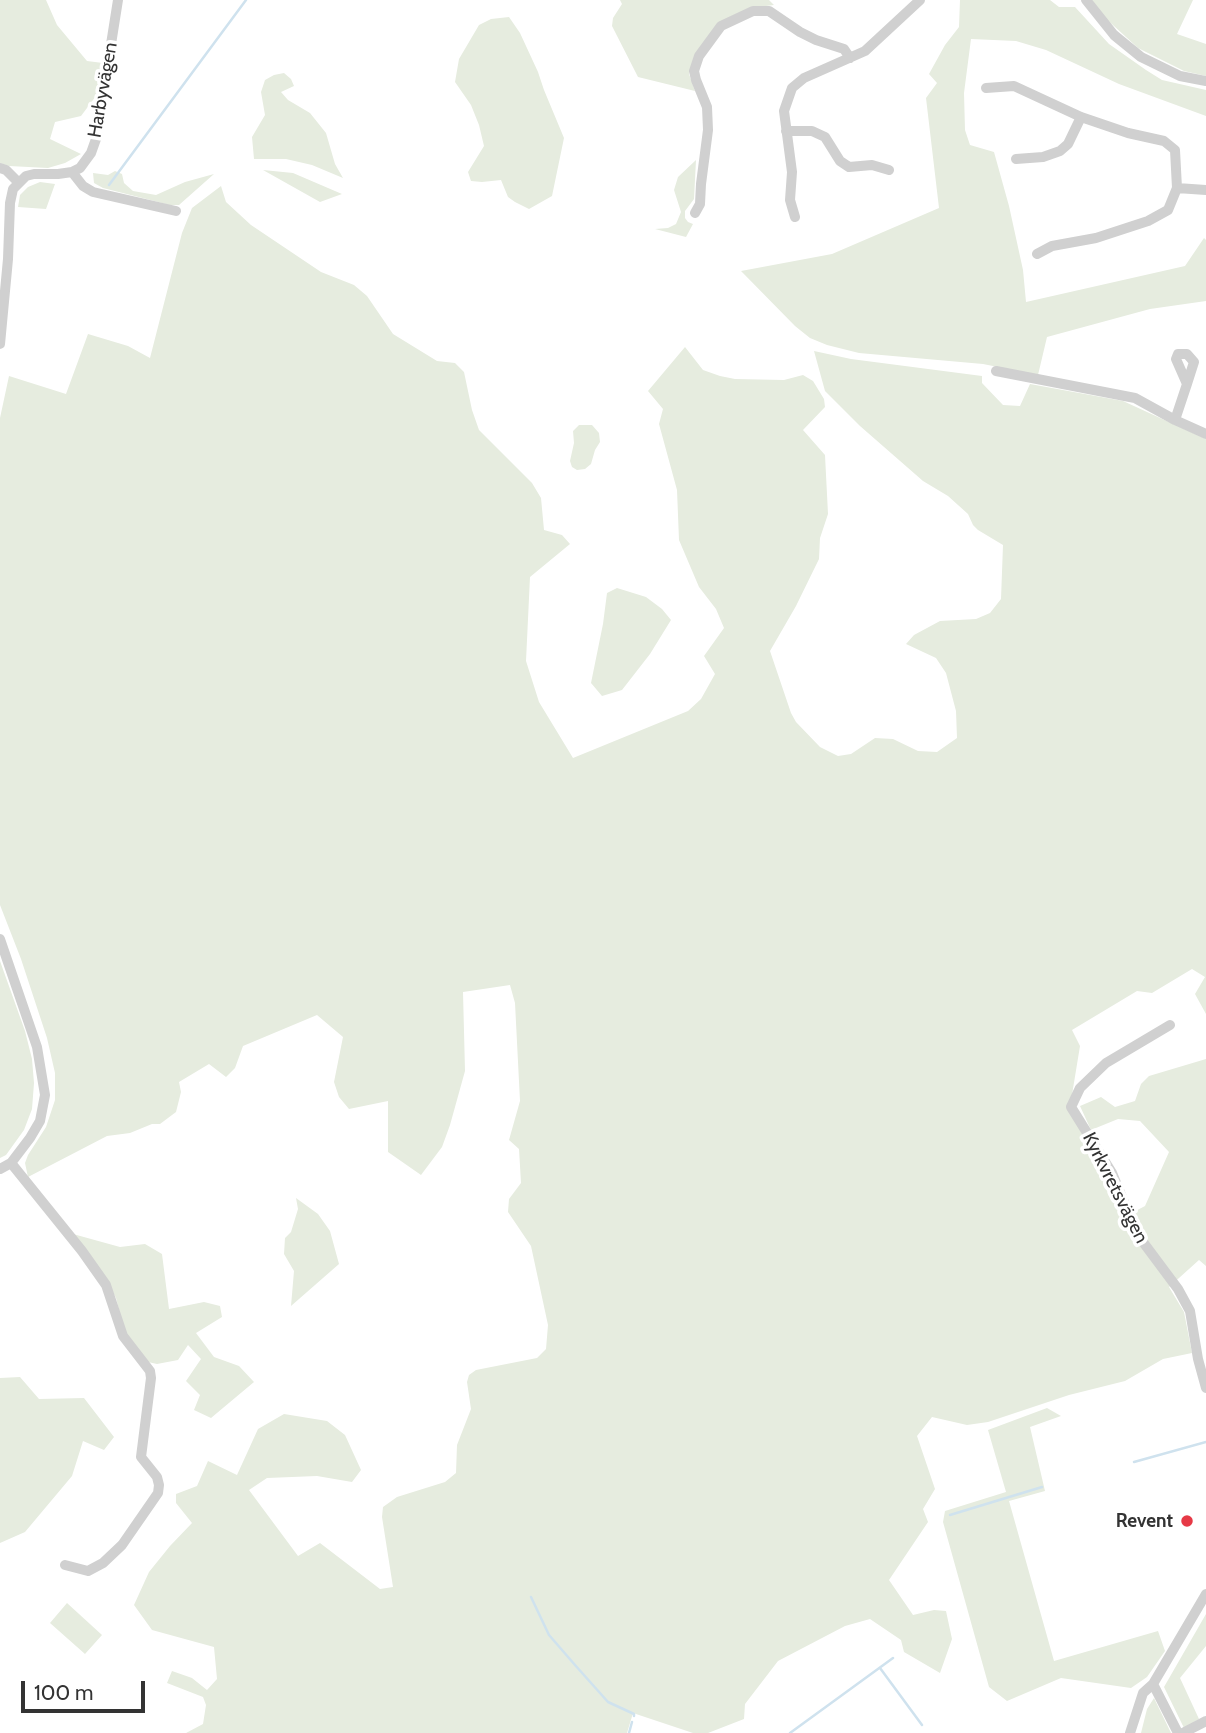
<!DOCTYPE html>
<html>
<head>
<meta charset="utf-8">
<style>
	body { margin:0 }
	#map { position:relative; width:1206px; height:1733px; overflow:hidden; background:#fff; font-family:Cabin,sans-serif }
	canvas { display:block }
	.scale { position:absolute; left:21px; top:1681px; width:124px; height:32px; box-sizing:border-box; border:4px solid #333; border-top:0; padding-left:9px; font-size:21px; line-height:24px; white-space:nowrap; color:#333; -webkit-text-stroke:5px #fff; paint-order:stroke }
</style>
</head>
<body>
<div id="map">
<canvas width="1206" height="1733"></canvas>
<div class="scale">100 m</div>
</div>
<script>
const ctx = document.querySelector('canvas').getContext('2d');
ctx.lineJoin = 'round';
function fill(path, color) {
  ctx.fillStyle = color;
  ctx.fill(path, 'evenodd');
}
function poly(rows) {
  const path = new Path2D();
  for (const r of rows) {
    path.moveTo(r[0], r[1]);
    for (let i = 2; i < r.length; i += 2) path.lineTo(r[i], r[i + 1]);
  }
  return path;
}
function stroke(path, color, width, dash) {
  ctx.strokeStyle = color;
  ctx.lineWidth = width;
  ctx.lineCap = dash ? 'butt' : 'round';
  ctx.setLineDash(dash || []);
  ctx.stroke(path);
}
function write(font, color, halo, rows, align = 'center') {
  ctx.font = font + ' Cabin,sans-serif';
  ctx.lineWidth = 7;
  ctx.setLineDash([]);
  ctx.textBaseline = 'middle';
  ctx.strokeStyle = halo;
  ctx.fillStyle = color;
  for (const [text, x, y, turn = 0] of rows) {
    ctx.save();
    ctx.translate(x, y);
    ctx.rotate((+turn || 0) * Math.PI / 180);
    ctx.textAlign = isNaN(turn) ? turn : align;
    if (halo) ctx.strokeText(text, 0, 0);
    ctx.fillText(text, 0, 0);
    ctx.restore();
  }
}
fill(poly([
	[0,0,46,0,57,25,87,61,103,63,96,96,81,116,55,122,50,139,81,154,65,163,48,168,9,166,0,163],
	[620,0,769,0,774,5,750,8,721,22,697,54,689,74,695,91,638,77,612,26,613,18,622,4],
	[960,0,1050,0,1059,7,1075,7,1109,44,1146,70,1162,80,1206,90,1206,116,1119,84,1046,50,1016,41,971,39,964,93,965,130,970,145,994,152,1009,206,1023,270,1026,302,1185,266,1204,238,1206,240,1206,301,1150,309,1047,337,1038,375,983,364,859,353,827,345,810,338,795,326,741,271,832,254,939,208,926,98,937,83,929,74,945,45,959,27],
	[1092,0,1193,0,1177,34,1206,44,1206,76,1184,71,1138,48,1102,15],
	[509,17,520,33,538,72,544,90,564,138,552,196,529,209,515,202,508,197,501,180,482,182,471,181,468,172,484,146,479,125,471,105,455,82,459,59,479,25,491,19],
	[284,73,291,79,294,86,281,92,288,100,310,113,326,133,335,164,343,178,312,165,286,159,254,159,252,137,265,115,261,92,265,80,274,75],
	[696,160,694,199,685,211,685,218,688,222,693,224,686,237,655,229,668,228,676,224,681,212,674,190,678,177],
	[263,170,293,173,342,194,320,202],
	[115,171,122,174,124,183,133,191,156,195,185,182,214,174,179,205,170,205,103,188,94,183,93,173,108,175],
	[40,182,55,184,46,209,18,207,20,195,28,187],
	[221,186,226,202,251,225,321,272,354,285,367,296,393,334,437,361,455,363,464,372,472,410,479,430,532,483,541,498,544,530,562,535,570,544,530,577,526,661,539,702,573,758,688,711,701,699,715,674,704,656,724,628,716,609,699,587,679,540,677,490,659,424,663,409,648,391,685,347,703,370,720,376,735,379,784,380,803,375,813,381,824,399,825,407,803,430,825,455,828,514,820,538,819,559,796,606,770,651,791,713,796,722,820,747,838,756,851,754,875,738,893,739,918,751,937,752,957,738,956,711,946,673,936,658,906,644,914,635,940,621,976,619,990,613,1001,599,1003,545,978,530,973,525,968,514,948,496,923,481,860,426,825,391,814,351,851,359,982,376,982,383,1003,405,1020,406,1030,384,1123,401,1206,439,1206,1014,1195,994,1205,977,1192,969,1152,993,1137,991,1072,1030,1080,1046,1070,1107,1109,1174,1128,1215,1145,1206,1169,1152,1140,1121,1118,1119,1091,1130,1080,1106,1101,1097,1115,1107,1135,1101,1141,1084,1149,1076,1206,1059,1206,1266,1199,1260,1169,1287,1184,1312,1192,1353,1163,1359,1125,1381,1069,1395,988,1422,967,1425,932,1417,917,1436,935,1489,923,1509,928,1522,889,1580,913,1615,934,1610,946,1611,952,1639,940,1673,904,1652,901,1640,870,1619,845,1626,778,1661,745,1704,744,1719,708,1733,693,1733,633,1713,627,1733,186,1733,203,1724,206,1705,203,1697,167,1683,172,1671,192,1678,207,1690,217,1679,214,1647,152,1630,134,1605,149,1572,170,1546,192,1523,176,1503,176,1494,197,1486,208,1461,237,1475,258,1429,284,1414,327,1421,345,1435,361,1470,352,1482,317,1476,267,1478,249,1490,298,1556,320,1543,380,1589,393,1587,382,1517,383,1507,397,1497,445,1482,456,1473,457,1445,471,1409,467,1382,469,1375,476,1370,537,1358,546,1349,548,1325,531,1246,508,1212,509,1199,521,1183,519,1149,509,1140,520,1101,515,1003,510,985,463,992,465,1071,450,1125,442,1147,421,1175,388,1152,388,1101,349,1109,339,1097,334,1082,343,1037,317,1015,243,1046,235,1068,226,1077,209,1064,179,1082,181,1092,176,1112,160,1124,152,1124,130,1133,107,1136,28,1177,25,1163,28,1155,46,1127,55,1100,55,1073,47,1038,21,959,0,905,0,418,9,376,66,394,88,334,128,346,150,358,182,233,192,208],
	[579,425,592,425,599,433,600,442,595,450,591,464,585,469,577,470,572,467,570,461,574,443,573,431],
	[617,588,646,597,662,609,671,620,650,654,622,690,602,696,591,683,603,624,607,593],
	[0,961,25,1031,32,1059,34,1083,32,1109,24,1130,6,1155,0,1158],
	[296,1198,318,1214,330,1231,339,1264,291,1306,294,1271,284,1254,285,1238,291,1232,298,1209],
	[73,1234,120,1247,145,1244,162,1254,169,1309,204,1302,220,1306,222,1317,196,1333,214,1357,239,1366,254,1382,211,1418,194,1410,200,1395,186,1381,201,1359,188,1345,178,1360,157,1364,148,1362,126,1337,116,1298,103,1273],
	[20,1377,39,1399,84,1398,114,1437,104,1450,83,1441,72,1476,25,1532,0,1543,0,1378],
	[1047,1408,1061,1416,1030,1427,1045,1491,1009,1501,1054,1661,1158,1631,1165,1651,1147,1677,1131,1688,1061,1678,1007,1701,989,1687,943,1522,945,1511,1006,1492,988,1430],
	[67,1603,102,1635,85,1654,50,1623],
	[1206,1614,1206,1646,1180,1678,1199,1719,1184,1728,1164,1687],
	[1154,1698,1171,1733,1141,1733,1147,1709]
]), '#e6ecdf');
stroke(poly([
	[109,185,246,0],
	[1134,1462,1206,1442],
	[950,1515,1042,1487],
	[531,1597,549,1635,575,1665,608,1702,634,1714,634,1716],
	[880,1668,922,1725],
	[629,1733,632,1722],
	[790,1733,893,1658]
]), '#cfe2ee', 2.5);
stroke(poly([
	[1086,0,1114,35,1141,57,1180,76,1206,81],
	[986,88,1014,86,1081,117,1128,133,1164,141,1175,150,1177,188,1168,210,1148,221,1096,238,1052,246,1037,254],
	[786,131,812,131,825,137,840,161,849,167,872,165,889,170],
	[1016,159,1043,157,1060,151,1068,144,1081,117],
	[0,168,6,170,18,182],
	[72,172,83,186,93,192,176,211],
	[1177,188,1206,190],
	[695,213,700,204,701,184,708,130,707,107,696,80,694,71,699,56,721,26,753,11,769,11,800,32,816,40,844,49,850,58],
	[795,217,790,200,792,172,784,111,792,88,804,78,865,51,920,0],
	[0,344,8,259,10,203,13,189,26,176,34,174,58,174,72,172,80,168,91,153,96,139,118,0],
	[996,371,1135,398,1175,420,1206,434],
	[1175,420,1187,384,1194,362,1187,354,1178,354,1176,359,1187,384],
	[0,939,37,1047,45,1095,40,1121,30,1138,11,1163,0,1169],
	[1170,1025,1106,1063,1080,1088,1071,1107,1112,1173,1137,1234,1178,1289,1190,1311,1198,1359,1206,1388],
	[11,1163,82,1251,106,1285,123,1336,150,1371,151,1378,141,1457,157,1477,159,1485,158,1493,122,1545,103,1563,88,1571,65,1565],
	[1153,1684,1178,1733],
	[1130,1733,1143,1693,1153,1684,1206,1594],
	[1183,1733,1206,1721]
]), '#d0d0d0', 10);
for (const [x, y, r, color] of [
	[1187,1521,7,"#e63946"]
]) {
  const dot = new Path2D();
  dot.arc(x, y, r, 0, 2 * Math.PI);
  ctx.fillStyle = color;
  ctx.fill(dot);
  stroke(dot, '#fff', 2.5);
}
write('19px', '#333', '#fff', [
	["Harbyvägen",103,90,-80],
	["Kyrkvretsvägen",1115,1188,63]
]);
write('bold 19px', '#333', '#fff', [
	["Revent",1173,1521]
], 'right');
</script>
</body>
</html>
